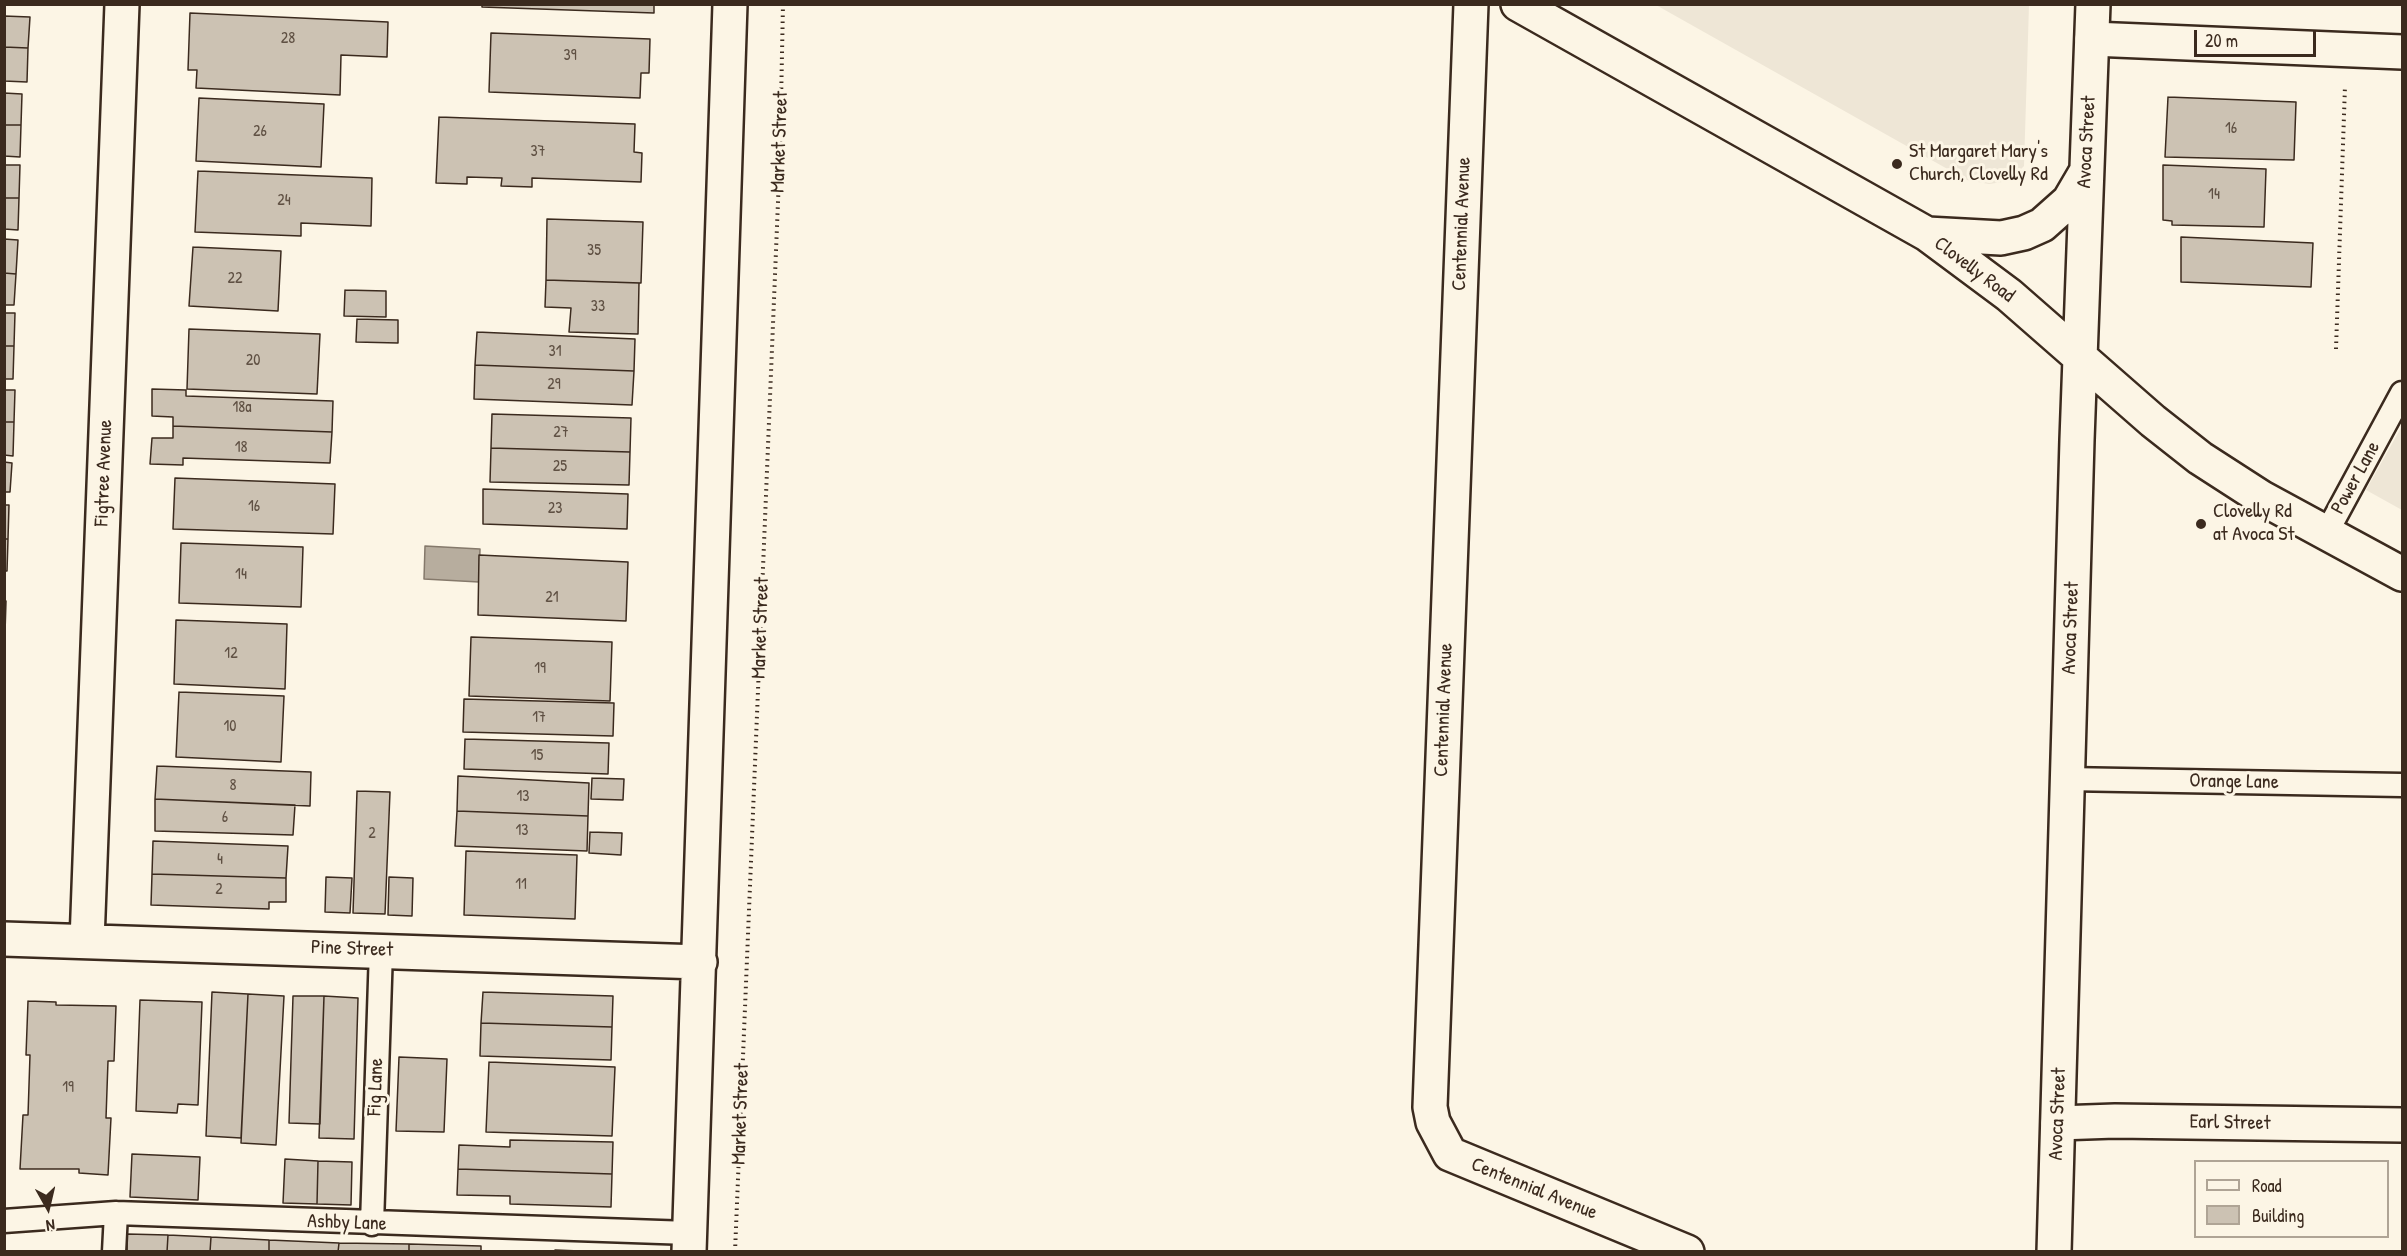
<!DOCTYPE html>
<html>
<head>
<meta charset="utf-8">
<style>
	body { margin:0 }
	#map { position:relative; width:2407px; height:1256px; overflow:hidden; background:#fcf5e5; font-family:"Patrick Hand",sans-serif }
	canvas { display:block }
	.frame { position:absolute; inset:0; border:6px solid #3b2a1e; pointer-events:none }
	.legend { position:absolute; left:2194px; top:1160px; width:195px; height:78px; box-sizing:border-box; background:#fcf5e5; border:2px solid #afa495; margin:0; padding:8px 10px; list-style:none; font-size:18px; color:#3b2a1e }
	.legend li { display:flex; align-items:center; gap:12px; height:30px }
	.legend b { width:30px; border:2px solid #afa495 }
	.north { position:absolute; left:18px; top:1178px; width:60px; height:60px; -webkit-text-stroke:4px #fcf5e5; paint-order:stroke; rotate:172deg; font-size:16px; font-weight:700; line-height:24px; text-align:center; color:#3b2a1e }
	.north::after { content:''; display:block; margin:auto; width:21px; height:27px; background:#3b2a1e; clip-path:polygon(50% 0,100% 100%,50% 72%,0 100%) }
	.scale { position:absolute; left:2194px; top:30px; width:122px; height:27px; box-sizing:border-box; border:3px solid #3b2a1e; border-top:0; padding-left:8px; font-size:18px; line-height:21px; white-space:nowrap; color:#3b2a1e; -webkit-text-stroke:4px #fcf5e5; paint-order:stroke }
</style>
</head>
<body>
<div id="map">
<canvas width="2407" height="1256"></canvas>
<div class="frame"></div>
<ul class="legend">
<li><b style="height:8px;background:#fcf5e5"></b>Road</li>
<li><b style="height:16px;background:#ccc2b3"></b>Building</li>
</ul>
<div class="north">N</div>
<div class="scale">20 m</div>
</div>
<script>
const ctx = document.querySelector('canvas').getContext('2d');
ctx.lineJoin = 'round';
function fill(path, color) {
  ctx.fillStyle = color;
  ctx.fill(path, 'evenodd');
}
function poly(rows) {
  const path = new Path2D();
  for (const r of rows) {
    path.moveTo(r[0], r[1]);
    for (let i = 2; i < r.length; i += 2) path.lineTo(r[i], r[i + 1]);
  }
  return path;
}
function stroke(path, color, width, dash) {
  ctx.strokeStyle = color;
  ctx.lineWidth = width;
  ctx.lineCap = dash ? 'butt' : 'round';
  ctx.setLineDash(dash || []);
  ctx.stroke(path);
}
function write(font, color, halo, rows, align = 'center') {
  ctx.font = font + ' "Patrick Hand",sans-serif';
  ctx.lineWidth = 6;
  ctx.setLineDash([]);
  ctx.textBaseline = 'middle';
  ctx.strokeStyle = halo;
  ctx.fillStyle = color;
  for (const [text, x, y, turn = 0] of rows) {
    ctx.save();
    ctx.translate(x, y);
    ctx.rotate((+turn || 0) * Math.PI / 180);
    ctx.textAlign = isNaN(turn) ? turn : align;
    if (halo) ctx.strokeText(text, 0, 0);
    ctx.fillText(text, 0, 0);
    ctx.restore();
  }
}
fill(poly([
	[1656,5,2029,5,2024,166,2009,181,1989,184,1967,180],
	[2402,426,2402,510,2366,490]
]), '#eee6d6');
const water = poly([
	[425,546,480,549,479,582,424,579,425,546]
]);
fill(water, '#b7ad9e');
stroke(water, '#85796b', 1.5);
const building = poly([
	[482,4,654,4,654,13,482,7,482,4],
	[190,13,388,22,387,57,341,55,340,95,196,88,197,70,188,70,190,13],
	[4,16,30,17,28,48,4,47,4,16],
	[491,33,650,39,649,73,641,73,640,98,489,92,491,33],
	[4,47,28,48,27,82,4,81,4,47],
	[4,93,22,94,21,125,4,125,4,93],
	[2168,97,2296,102,2294,160,2165,157,2168,97],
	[199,98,324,104,321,167,196,161,199,98],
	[439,117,635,124,634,152,642,153,641,182,532,178,532,187,501,186,502,178,467,177,467,184,436,183,439,117],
	[4,125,21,125,20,157,4,156,4,125],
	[4,165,20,165,19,198,4,198,4,165],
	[2163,165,2266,169,2264,227,2172,225,2172,221,2163,220,2163,165],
	[198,171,372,178,371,226,301,223,301,236,195,232,198,171],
	[4,198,19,198,18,230,4,229,4,198],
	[547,219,643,222,641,283,546,280,547,219],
	[2181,237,2313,243,2311,287,2181,282,2181,237],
	[4,239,18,240,16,274,4,273,4,239],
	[193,247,281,251,278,311,189,306,193,247],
	[4,273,16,274,14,305,4,305,4,273],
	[546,280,639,283,638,334,569,332,571,308,545,307,546,280],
	[345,290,386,291,386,317,344,316,345,290],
	[4,313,15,313,14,346,4,346,4,313],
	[357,319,398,320,398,343,356,342,357,319],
	[189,329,320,334,317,394,187,389,189,329],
	[477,332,635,339,634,371,475,365,477,332],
	[4,346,14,346,13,379,4,379,4,346],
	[475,365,634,371,632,405,474,399,475,365],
	[152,389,186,390,186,396,333,401,332,432,173,426,173,417,152,416,152,389],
	[4,390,15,390,14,422,4,422,4,390],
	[492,414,631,418,630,452,491,448,492,414],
	[4,422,14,422,13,456,4,455,4,422],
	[173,426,332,432,330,463,183,458,183,465,150,464,152,438,173,438,173,426],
	[491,448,630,452,629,485,490,482,491,448],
	[4,462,12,463,10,492,4,492,4,462],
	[175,478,335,484,333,534,173,529,175,478],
	[483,489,628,494,627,529,483,524,483,489],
	[4,505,9,505,8,539,4,539,4,505],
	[4,539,8,539,7,571,4,571,4,539],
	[181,543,303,547,301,607,179,603,181,543],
	[479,555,628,562,626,621,478,615,479,555],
	[4,601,6,601,5,633,4,633,4,601],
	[176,620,287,624,285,689,174,684,176,620],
	[471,637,612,642,610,701,469,696,471,637],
	[179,692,284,696,281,762,176,757,179,692],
	[464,699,614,703,613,736,463,732,464,699],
	[465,739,609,743,608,774,464,769,465,739],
	[157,766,311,772,310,806,155,799,157,766],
	[458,776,589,783,588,816,457,811,458,776],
	[592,778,624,779,623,800,591,799,592,778],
	[357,791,390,792,385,914,353,913,357,791],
	[155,799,295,805,293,835,155,831,155,799],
	[457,811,588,816,587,851,455,846,457,811],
	[590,832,622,833,621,855,589,853,590,832],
	[153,841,288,846,286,878,152,874,153,841],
	[466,851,577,855,575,919,464,915,466,851],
	[152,874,286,878,286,902,269,902,269,909,151,905,152,874],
	[326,877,352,878,350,913,325,912,326,877],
	[389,877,413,878,412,916,388,915,389,877],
	[212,992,248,994,241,1138,206,1136,212,992],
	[483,992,613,996,612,1027,481,1023,483,992],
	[248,994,284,996,276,1145,241,1143,248,994],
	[293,996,324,996,320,1124,289,1123,293,996],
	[324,996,358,998,354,1139,319,1138,324,996],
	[140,1000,202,1002,198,1105,178,1104,177,1113,136,1111,140,1000],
	[28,1001,56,1002,56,1005,116,1006,114,1061,108,1061,106,1118,111,1118,108,1175,79,1173,79,1169,20,1169,23,1115,28,1115,30,1055,26,1055,28,1001],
	[481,1023,612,1027,611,1060,480,1056,481,1023],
	[399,1057,447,1059,444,1132,396,1131,399,1057],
	[489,1062,615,1067,612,1136,486,1132,489,1062],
	[510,1140,613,1142,612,1174,458,1169,459,1145,510,1147,510,1140],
	[132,1154,200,1157,198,1200,130,1197,132,1154],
	[285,1159,318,1161,317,1204,283,1203,285,1159],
	[318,1161,352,1162,351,1205,317,1204,318,1161],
	[458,1169,612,1174,611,1207,510,1204,510,1196,457,1195,458,1169],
	[127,1234,168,1235,167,1252,127,1252,127,1234],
	[168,1235,211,1237,210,1252,167,1252,168,1235],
	[211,1237,269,1240,269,1252,210,1252,211,1237],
	[269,1240,339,1243,338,1252,269,1252,269,1240],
	[339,1243,409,1244,409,1252,338,1252,339,1243],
	[409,1244,481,1246,481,1252,409,1252,409,1244],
	[555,1250,605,1252,555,1252,555,1250]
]);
fill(building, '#ccc2b3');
stroke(building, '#3b2a1e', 1.5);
const lane = poly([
	[2327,532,2402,393],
	[2066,779,2402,785],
	[4,1221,116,1213,689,1233],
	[372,1224,381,950],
	[114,1252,116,1213]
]);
const street = poly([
	[1471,4,1430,1107,1433,1122,1450,1154,1687,1252],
	[2092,39,2402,52],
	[4,939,700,962],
	[87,941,122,4],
	[2058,1123,2115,1121,2402,1125],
	[689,1252,730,4]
]);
const secondary = poly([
	[1518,4,1927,234,2009,295,2153,421,2200,458,2262,498,2402,574],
	[1927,234,2001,238,2024,233,2042,225,2069,201,2086,172],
	[2054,1252,2077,440,2093,4]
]);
stroke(lane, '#3b2a1e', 27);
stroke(street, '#3b2a1e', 38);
stroke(secondary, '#3b2a1e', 38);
stroke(poly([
	[2336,349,2345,86],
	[735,1252,780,153,783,4]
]), '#3b2a1e', 4, [1.5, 4.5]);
stroke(lane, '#fcf5e5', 22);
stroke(street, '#fcf5e5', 33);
stroke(secondary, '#fcf5e5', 33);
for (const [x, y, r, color] of [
	[1897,164,6,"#3b2a1e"],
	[2201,524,6,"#3b2a1e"]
]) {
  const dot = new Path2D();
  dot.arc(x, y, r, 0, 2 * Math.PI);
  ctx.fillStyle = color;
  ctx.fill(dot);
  stroke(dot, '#fcf5e5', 2);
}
write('16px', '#5f5043', null, [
	["28",288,39],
	["39",570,56],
	["16",2231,129],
	["26",260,132],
	["37",538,152],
	["14",2214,195],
	["24",284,201],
	["35",594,251],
	["22",235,279],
	["33",598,307],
	["31",555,352],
	["20",253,361],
	["29",554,385],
	["18a",242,408],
	["27",561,433],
	["18",241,448],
	["25",560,467],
	["16",254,507],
	["23",555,509],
	["14",241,575],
	["21",552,598],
	["12",231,654],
	["19",540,669],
	["17",539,718],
	["10",230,727],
	["15",537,756],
	["8",233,786],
	["13",523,797],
	["6",225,818],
	["13",522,831],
	["2",372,834],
	["4",220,860],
	["11",521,885],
	["2",219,890],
	["19",68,1088]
]);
write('20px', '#3b2a1e', '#fcf5e5', [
	["Market Street",780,142,-88],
	["Avoca Street",2087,142,-87],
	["Centennial Avenue",1462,224,-88],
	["Clovelly Road",1974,270,37],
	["Figtree Avenue",104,473,-88],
	["Power Lane",2356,478,-61],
	["Market Street",761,628,-88],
	["Avoca Street",2071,628,-88],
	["Centennial Avenue",1444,710,-88],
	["Orange Lane",2234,782,1],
	["Pine Street",352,949,2],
	["Fig Lane",376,1087,-88],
	["Market Street",741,1114,-88],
	["Avoca Street",2058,1114,-88],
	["Earl Street",2230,1123,1],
	["Centennial Avenue",1534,1189,22],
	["Ashby Lane",347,1223,2]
]);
write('20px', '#3b2a1e', '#fcf5e5', [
	["St Margaret Mary's",1909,152],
	["Church, Clovelly Rd",1909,175],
	["Clovelly Rd",2213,512],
	["at Avoca St",2213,535]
], 'left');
</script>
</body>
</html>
